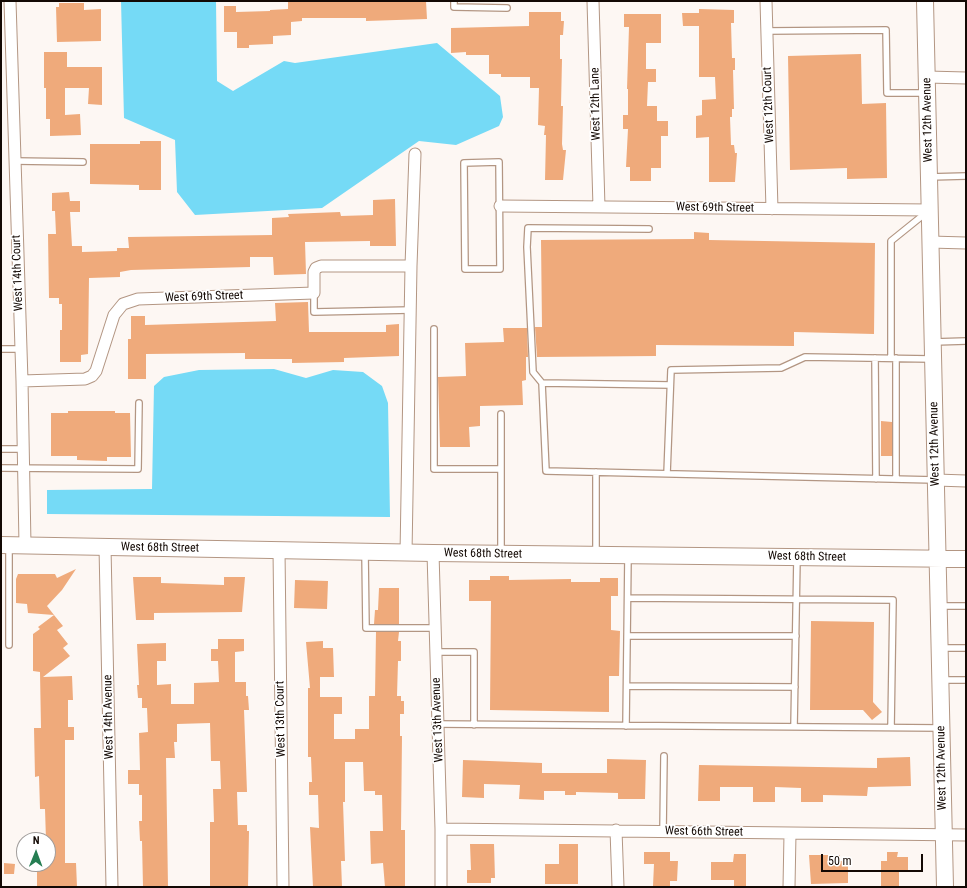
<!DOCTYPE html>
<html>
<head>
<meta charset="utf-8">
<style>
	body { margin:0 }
	#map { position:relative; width:967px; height:888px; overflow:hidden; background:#fdf7f3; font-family:"Roboto Condensed",sans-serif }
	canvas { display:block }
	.frame { position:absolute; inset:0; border:2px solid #130904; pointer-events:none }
	.north { position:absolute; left:16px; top:832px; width:40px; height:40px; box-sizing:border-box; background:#fff; border:1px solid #a19d9b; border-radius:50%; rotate:1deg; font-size:11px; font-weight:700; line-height:16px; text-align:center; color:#130904 }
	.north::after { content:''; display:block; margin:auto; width:14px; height:18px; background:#257e53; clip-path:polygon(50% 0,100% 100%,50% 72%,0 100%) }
	.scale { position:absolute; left:821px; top:854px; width:102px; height:18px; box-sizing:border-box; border:2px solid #130904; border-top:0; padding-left:5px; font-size:12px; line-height:14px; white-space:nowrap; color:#130904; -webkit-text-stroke:3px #fff; paint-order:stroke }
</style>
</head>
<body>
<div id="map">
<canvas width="967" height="888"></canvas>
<div class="frame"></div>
<div class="north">N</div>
<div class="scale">50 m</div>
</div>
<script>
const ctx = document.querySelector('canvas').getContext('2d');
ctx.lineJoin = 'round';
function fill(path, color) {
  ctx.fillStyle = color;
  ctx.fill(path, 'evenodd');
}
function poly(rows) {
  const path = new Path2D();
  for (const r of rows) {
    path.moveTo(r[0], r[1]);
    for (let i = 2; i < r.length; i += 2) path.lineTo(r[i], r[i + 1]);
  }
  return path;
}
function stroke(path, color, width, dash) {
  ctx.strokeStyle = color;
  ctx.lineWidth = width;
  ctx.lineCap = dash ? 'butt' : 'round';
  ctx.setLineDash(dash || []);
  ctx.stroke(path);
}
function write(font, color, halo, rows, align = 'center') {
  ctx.font = font + ' "Roboto Condensed",sans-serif';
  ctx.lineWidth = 3.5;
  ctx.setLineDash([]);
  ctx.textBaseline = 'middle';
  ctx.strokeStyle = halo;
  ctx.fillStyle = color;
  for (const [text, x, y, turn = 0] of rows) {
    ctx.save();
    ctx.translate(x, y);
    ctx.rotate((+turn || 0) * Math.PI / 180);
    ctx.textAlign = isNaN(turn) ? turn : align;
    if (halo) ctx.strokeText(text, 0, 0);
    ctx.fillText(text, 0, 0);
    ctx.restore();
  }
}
fill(poly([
	[121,1,216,1,217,81,233,91,284,61,295,63,437,43,500,96,503,117,499,126,456,145,419,141,322,208,195,215,177,192,175,140,124,118],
	[274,369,306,378,333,370,363,372,382,386,388,403,390,517,47,514,47,490,152,489,154,386,164,377,199,370]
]), '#75daf6');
fill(poly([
	[288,1,426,1,427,19,366,21,366,18,302,18,302,21,291,22,291,35,273,36,273,44,249,45,249,48,237,48,237,32,224,32,224,6,236,6,236,12,270,11,270,10,288,9],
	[59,3,84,3,84,10,101,9,101,41,57,42,56,7,59,7],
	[699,9,734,10,734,23,731,23,732,58,735,58,735,70,733,70,734,109,732,109,732,117,730,117,731,145,734,145,735,153,737,153,735,182,709,182,709,137,696,138,696,116,702,115,702,100,716,99,715,77,699,77,699,26,683,26,682,13,699,13],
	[529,12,561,12,561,21,564,21,563,35,560,35,560,59,562,59,561,106,563,106,562,144,563,150,566,150,563,180,545,180,546,135,544,135,545,126,538,125,539,88,530,88,530,77,501,77,501,74,489,74,489,55,466,55,466,52,451,53,451,28,529,26],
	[624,14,661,14,661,43,646,43,646,69,656,69,656,82,648,82,647,106,657,106,657,121,668,121,668,136,661,136,661,168,651,168,651,181,630,181,630,167,626,167,628,129,623,129,623,115,628,115,628,89,627,89,629,27,624,27],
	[44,52,67,52,67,67,102,67,102,105,88,104,89,88,65,88,65,115,80,114,81,135,50,136,50,119,46,119,46,88,44,88],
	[861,54,862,104,886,103,887,178,847,179,847,168,790,170,788,56],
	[140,141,161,141,161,190,139,190,139,185,90,184,90,144,140,144],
	[69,192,70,201,80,201,80,212,70,212,72,246,82,246,82,252,117,251,117,248,129,248,128,237,272,235,272,218,289,217,288,214,340,212,341,216,373,215,373,200,395,199,396,246,370,246,370,241,305,242,306,274,274,275,273,257,250,257,250,267,131,270,120,272,120,277,89,278,88,354,81,355,81,362,60,362,60,330,62,330,62,304,59,304,59,298,49,298,48,234,56,234,55,211,52,211,52,193],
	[694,232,709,233,709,240,875,243,874,334,794,332,794,346,656,345,656,356,537,357,535,327,542,327,541,240,694,239],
	[308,302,309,332,386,332,386,325,399,324,399,356,344,358,344,362,292,363,292,359,245,359,245,353,146,354,146,379,128,379,128,339,131,339,131,316,145,316,145,325,276,321,275,303],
	[503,328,527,328,528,357,526,357,526,380,522,381,523,405,480,406,480,426,469,427,470,447,440,447,438,377,466,376,465,343,504,342],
	[68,411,115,411,115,413,130,413,131,457,107,457,107,461,77,460,77,456,51,456,51,413,68,413],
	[881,421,892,422,892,456,881,456],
	[76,569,62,590,47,606,54,615,28,613,27,604,16,603,16,579,18,574,55,574,57,578],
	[490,576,509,576,509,580,571,579,571,582,600,582,600,578,618,578,618,596,611,596,611,630,620,631,619,676,609,676,609,712,490,710,491,601,469,601,469,580,490,580],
	[133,577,161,577,161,583,224,585,224,577,245,577,242,612,154,613,154,620,136,620],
	[295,580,328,581,327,609,294,608],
	[379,588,399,588,399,624,374,624,375,610,378,610],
	[54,615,63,626,57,630,68,644,63,648,70,656,43,677,72,676,73,700,68,700,68,727,74,727,74,740,65,740,65,863,76,863,77,887,37,887,37,864,48,864,48,840,46,840,45,809,40,809,39,776,35,777,34,728,41,728,40,672,33,671,33,634,40,629,38,627],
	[811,621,874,622,873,702,882,712,872,720,863,710,810,710],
	[376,632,399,632,398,641,401,641,401,661,398,661,397,696,401,696,401,701,404,701,404,714,400,714,400,736,402,736,401,830,405,830,405,887,385,887,383,863,371,864,370,831,383,831,382,795,375,795,375,791,364,791,363,762,345,762,345,802,343,802,345,861,341,861,342,887,313,887,310,827,319,828,318,795,309,795,309,782,312,782,311,757,308,757,308,688,310,688,306,642,323,641,323,648,333,648,334,677,320,677,320,697,342,697,342,714,334,714,334,739,355,739,355,729,369,729,369,696,375,696],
	[218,639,244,639,244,651,235,652,235,682,246,682,246,696,248,696,249,710,244,710,247,792,237,792,238,825,247,825,247,831,249,831,248,887,210,887,210,822,214,822,213,789,221,789,220,761,211,761,210,723,177,724,177,742,174,742,175,758,166,758,168,887,143,887,142,841,140,841,139,821,142,821,142,795,139,795,139,784,128,784,128,770,140,770,139,733,148,732,147,708,142,708,142,698,138,698,137,685,139,685,137,644,166,643,166,661,157,661,157,685,171,684,171,704,194,704,194,683,219,682,218,661,211,661,211,649,218,649],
	[910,757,911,786,868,787,867,796,823,795,823,802,801,802,801,788,775,787,775,802,753,802,753,787,720,787,720,801,698,801,699,765,877,768,877,758],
	[607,759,646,760,645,799,618,799,618,793,576,792,576,795,565,795,565,791,544,791,544,800,519,799,520,785,484,784,484,798,462,797,463,760,542,763,542,773,607,773],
	[470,844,494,844,495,878,491,878,491,883,467,883,467,870,471,870],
	[559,844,578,844,578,884,545,884,545,864,559,864],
	[644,852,670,852,670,861,678,861,677,881,670,881,670,886,653,886,654,864,644,864],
	[887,852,898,852,897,857,908,857,908,872,899,872,899,887,881,887,881,861,887,861],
	[734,854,746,854,746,887,734,887,734,880,711,880,711,862,733,862],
	[809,855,840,855,840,861,848,861,848,883,811,884],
	[4,863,15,864,14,874,4,874]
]), '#efaa7b');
const service = poly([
	[454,1,454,7,507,8],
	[767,31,886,30,887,93,926,93],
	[15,161,83,162],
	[499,162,500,269,465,269,464,163,499,162],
	[929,177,966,176],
	[314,293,314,312,411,310],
	[434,329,434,469,501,469],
	[934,342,966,341],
	[1,349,20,349],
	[875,358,876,479],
	[891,358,891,241,927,212],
	[542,383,533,372,527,247,528,228,649,229],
	[670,385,542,383,546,471,935,480],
	[501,414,501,553],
	[1,449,23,449],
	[1,468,138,469,139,403],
	[596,472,596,554],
	[667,474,671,370,781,368,805,357,931,359],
	[896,479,896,358],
	[365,553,366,628,435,628],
	[628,598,893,600,891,727],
	[940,606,966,606],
	[627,636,796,636],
	[9,645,9,547],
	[942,648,966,648],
	[436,652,474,652,474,725],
	[942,680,966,680],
	[627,686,795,687],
	[438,724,941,728],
	[626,726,628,556],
	[794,727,797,558],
	[663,831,664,756]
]);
const minor = poly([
	[10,1,22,381,25,545],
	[593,1,599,207],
	[766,1,772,209],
	[927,77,966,78],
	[500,206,930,210],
	[930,242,966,243],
	[22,381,85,379,92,376,96,371,114,315,123,304,138,299,314,293,314,272,316,268,321,266,411,266],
	[936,480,966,481],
	[105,547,112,887],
	[279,550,283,887],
	[406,553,411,266,415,154],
	[433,553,441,829,441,887],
	[441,829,966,835],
	[616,830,618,887],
	[789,887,790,834]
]);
const secondary = poly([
	[925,1,945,887],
	[1,545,433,553,966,559]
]);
stroke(service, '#b39683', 8);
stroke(minor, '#b39683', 13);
stroke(secondary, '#b39683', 18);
stroke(service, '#fff', 5.5);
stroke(minor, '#fff', 11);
stroke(secondary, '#fff', 16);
write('12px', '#130904', '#fff', [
	["West 12th Lane",596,104,-91],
	["West 12th Court",769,105,-92],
	["West 12th Avenue",928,120,-91],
	["West 69th Street",715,208,1],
	["West 14th Court",18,273,-92],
	["West 69th Street",204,297,-2],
	["West 12th Avenue",935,444,-91],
	["West 68th Street",160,548,1],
	["West 68th Street",483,554,1],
	["West 68th Street",807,557,1],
	["West 14th Avenue",109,717,-91],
	["West 13th Court",281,719,-91],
	["West 13th Avenue",438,720,-92],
	["West 12th Avenue",942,768,-91],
	["West 66th Street",704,832,1]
]);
</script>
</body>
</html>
